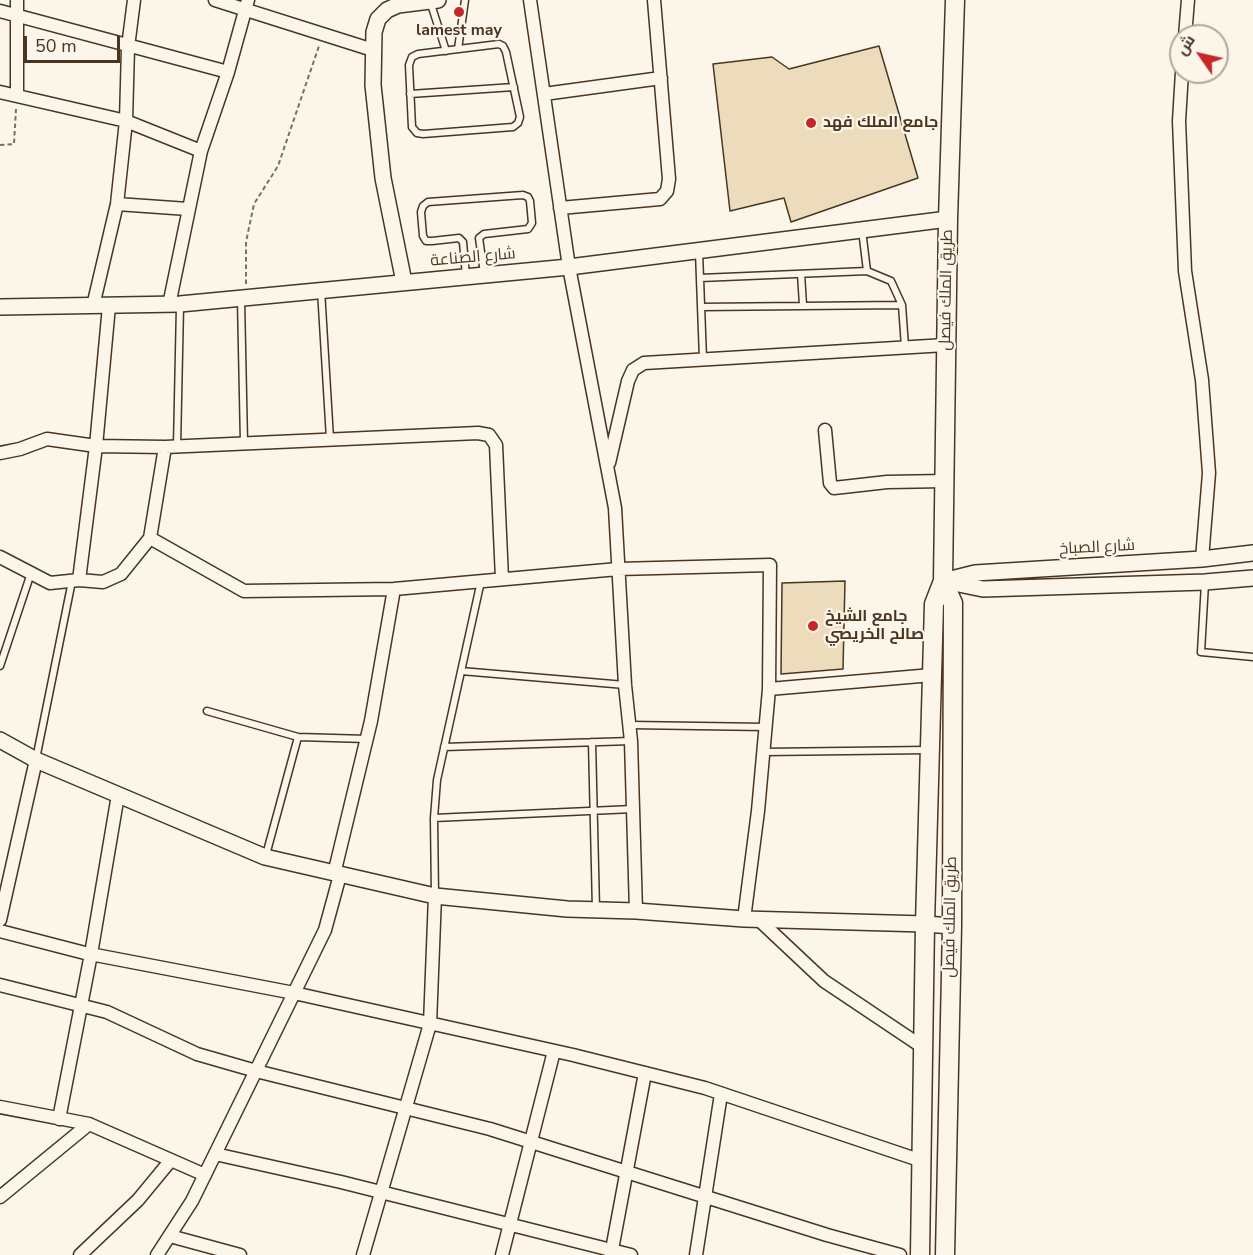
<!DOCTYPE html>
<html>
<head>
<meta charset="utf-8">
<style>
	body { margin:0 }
	#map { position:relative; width:1253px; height:1255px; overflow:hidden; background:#fbf6e9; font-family:"Nunito Sans",Cairo,sans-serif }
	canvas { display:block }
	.north { position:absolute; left:1169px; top:24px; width:60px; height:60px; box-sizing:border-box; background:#fbf6e9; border:2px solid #b4a999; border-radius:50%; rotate:304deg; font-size:16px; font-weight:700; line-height:24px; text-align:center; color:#4a3520 }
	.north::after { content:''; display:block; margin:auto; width:21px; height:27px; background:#c62828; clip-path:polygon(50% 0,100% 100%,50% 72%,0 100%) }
	.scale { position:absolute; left:24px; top:36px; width:96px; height:27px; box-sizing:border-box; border:3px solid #4a3520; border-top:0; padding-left:8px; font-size:18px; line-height:21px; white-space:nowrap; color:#4a3520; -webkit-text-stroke:4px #fbf6e9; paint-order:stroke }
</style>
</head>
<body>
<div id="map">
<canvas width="1253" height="1255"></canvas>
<div class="north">ش</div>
<div class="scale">50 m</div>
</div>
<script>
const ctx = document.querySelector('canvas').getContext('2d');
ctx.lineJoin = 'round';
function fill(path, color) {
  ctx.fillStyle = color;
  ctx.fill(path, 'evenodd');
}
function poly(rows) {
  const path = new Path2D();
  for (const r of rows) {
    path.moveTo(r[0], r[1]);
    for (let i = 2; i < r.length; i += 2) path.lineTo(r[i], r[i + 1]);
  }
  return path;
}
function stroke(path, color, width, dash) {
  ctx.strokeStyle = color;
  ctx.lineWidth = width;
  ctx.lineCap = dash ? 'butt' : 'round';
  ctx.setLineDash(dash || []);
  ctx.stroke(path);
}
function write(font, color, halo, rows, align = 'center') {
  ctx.font = font + ' "Nunito Sans",Cairo,sans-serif';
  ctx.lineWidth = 4.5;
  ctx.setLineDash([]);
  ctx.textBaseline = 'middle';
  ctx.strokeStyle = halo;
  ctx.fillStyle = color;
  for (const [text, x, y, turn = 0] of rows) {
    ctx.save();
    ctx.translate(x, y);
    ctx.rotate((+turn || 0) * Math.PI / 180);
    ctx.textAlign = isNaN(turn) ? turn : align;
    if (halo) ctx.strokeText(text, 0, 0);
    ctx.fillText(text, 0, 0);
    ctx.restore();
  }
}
const building = poly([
	[879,46,918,178,791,222,784,198,730,211,713,64,772,57,789,69,879,46],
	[845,581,843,669,781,674,782,583,845,581]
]);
fill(building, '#ecdcbc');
stroke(building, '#4a3520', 1.5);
const service = poly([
	[430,1,446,51],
	[499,44,503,46,506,52,520,117,518,123,513,127,423,134,417,133,412,127,409,65,412,57,418,54,499,44],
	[458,49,465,0],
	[410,94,514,87],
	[862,230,867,271,891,281,902,305,905,347],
	[699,252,703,359],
	[801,274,803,305],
	[466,276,463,242,459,238,432,241,426,241,423,236,421,212,423,206,428,202,523,195,528,197,530,201,532,223,528,229,484,234,479,238,484,273],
	[700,278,867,271],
	[321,290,330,439],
	[241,300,244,443],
	[701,307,902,305],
	[177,446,180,306],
	[1205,583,1201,652,1253,657],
	[0,666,31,573],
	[461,671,625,685],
	[207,711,298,737,367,739],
	[630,725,766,727],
	[592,742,596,909],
	[444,747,631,741],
	[764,752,928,750],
	[36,759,72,581],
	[434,818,633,809],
	[266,855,298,737],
	[435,896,434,818,437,780,481,581]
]);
const minor = poly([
	[17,0,17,95],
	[215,0,373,50],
	[530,0,569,267,615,508,625,685,631,741,636,911],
	[0,11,228,72],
	[1185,36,1188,0],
	[1182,72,1179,121,1185,271,1202,380,1209,473,1202,559],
	[0,92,126,121,201,151],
	[544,94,661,78],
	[117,204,188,209],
	[560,208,660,199,667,191,669,179,654,0],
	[169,305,201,151,228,72,248,0],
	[93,306,117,204,126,121,128,47,134,0],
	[825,430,830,483,834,488,887,482,945,481],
	[165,447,478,433,489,435,496,445,502,579],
	[0,453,20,449,47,439,96,446,165,447,150,538,121,574,103,582,79,580,50,583,0,557],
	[609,463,628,381,633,370,644,363,946,345],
	[150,538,244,591,394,589,618,569,770,565,769,689,758,811,744,919],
	[79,580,96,446,109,306],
	[769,689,932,675],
	[334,874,371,721,394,589],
	[758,919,824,981,924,1048],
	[0,920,36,760],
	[0,931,85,953,294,993,573,1055,705,1088,922,1161],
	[0,985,107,1012,197,1054,256,1071,490,1129,827,1235,900,1255],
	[0,1107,89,1124,205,1175],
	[59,1119,91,954,118,795],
	[215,1154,341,1182,631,1255],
	[0,1197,89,1124],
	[170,1236,240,1255],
	[80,1255,138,1200,171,1160],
	[157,1255,192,1201,325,930,340,875],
	[363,1255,430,1024,435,896],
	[502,1255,554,1051],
	[611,1255,645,1073],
	[696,1255,721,1094]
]);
const tertiary = poly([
	[404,282,383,178,373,85,374,32,378,19,387,10,398,5,438,0],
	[0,307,180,304,569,267,948,219],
	[943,581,975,573,1202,559,1253,553],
	[949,582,983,589,1205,582,1253,578],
	[0,740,36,760,265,857,435,896,567,909,636,911,744,919,925,924,952,926]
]);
const primary = poly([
	[920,1255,925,924,934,604,943,581],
	[945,1255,952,926,953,603,943,581,948,219,955,0]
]);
stroke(service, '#4a3520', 9);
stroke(minor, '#4a3520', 15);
stroke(tertiary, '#4a3520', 18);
stroke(primary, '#4a3520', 21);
stroke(poly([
	[0,145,14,144,16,109],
	[246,284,246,242,254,204,278,166,319,46]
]), '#7f6f5c', 2, [4.5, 3]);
stroke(service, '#fbf6e9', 6);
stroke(minor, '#fbf6e9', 12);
stroke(tertiary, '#fbf6e9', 15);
stroke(primary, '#fbf6e9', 18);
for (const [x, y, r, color] of [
	[459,12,6,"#c62828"],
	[811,123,6,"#c62828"],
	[813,626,6,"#c62828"]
]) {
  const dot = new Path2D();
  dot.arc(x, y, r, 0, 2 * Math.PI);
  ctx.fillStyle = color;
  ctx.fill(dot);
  stroke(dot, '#fbf6e9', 2);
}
write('bold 16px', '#4a3520', '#fbf6e9', [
	["lamest may",459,31,"center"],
	["جامع الملك فهد",823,123],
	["جامع الشيخ",825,617],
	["صالح الخريصي",825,635]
], 'left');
write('16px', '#4a3520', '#fbf6e9', [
	["شارع الصناعة",473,258,-5],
	["طريق الملك فيصل",947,290,-89],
	["شارع الصباخ",1097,548,-3],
	["طريق الملك فيصل",951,917,-89]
]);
</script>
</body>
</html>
